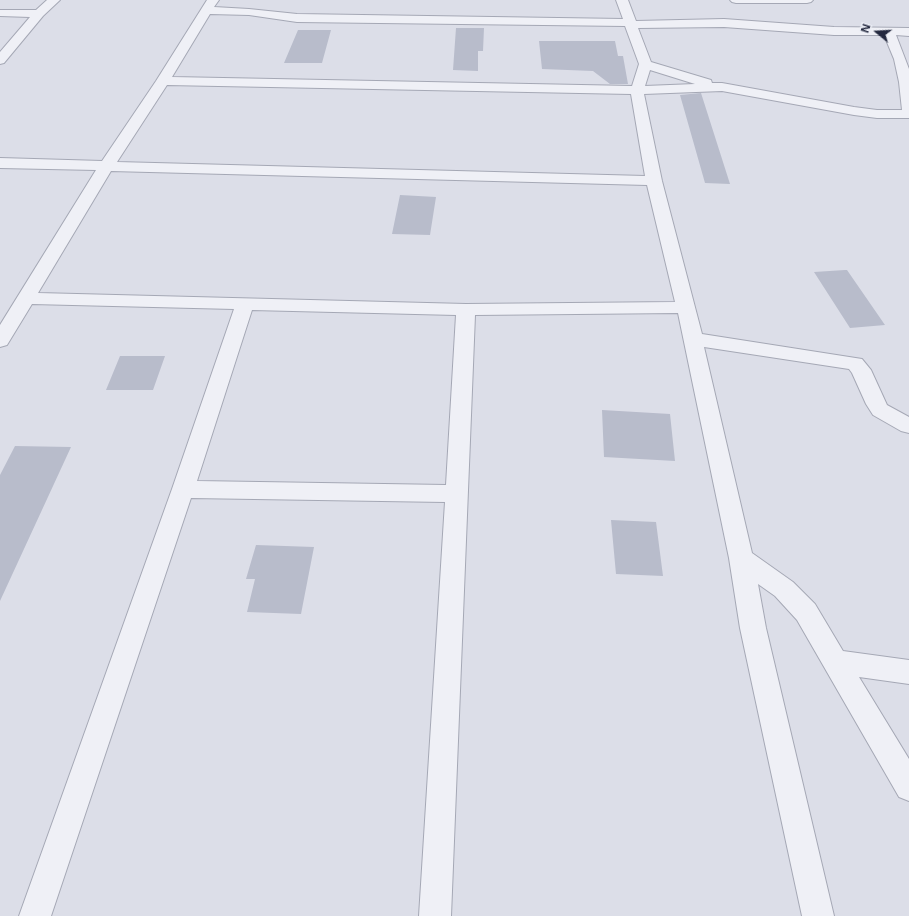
<!DOCTYPE html>
<html>
<head>
<meta charset="utf-8">
<style>
	body { margin:0 }
	#map { position:relative; width:909px; height:916px; overflow:hidden; background:#dcdee8; font-family:"Noto Sans",sans-serif }
	canvas { display:block }
	.north { position:absolute; left:857px; top:12px; width:40px; height:40px; -webkit-text-stroke:3px #ebedf5; paint-order:stroke; rotate:288deg; font-size:11px; font-weight:700; line-height:16px; text-align:center; color:#24293f }
	.north::after { content:''; display:block; margin:auto; width:14px; height:18px; background:#24293f; clip-path:polygon(50% 0,100% 100%,50% 72%,0 100%) }
</style>
</head>
<body>
<div id="map">
<canvas width="909" height="916"></canvas>
<div class="north">N</div>
</div>
<script>
const ctx = document.querySelector('canvas').getContext('2d');
ctx.lineJoin = 'round';
function fill(path, color) {
  ctx.fillStyle = color;
  ctx.fill(path, 'evenodd');
}
function poly(rows) {
  const path = new Path2D();
  for (const r of rows) {
    path.moveTo(r[0], r[1]);
    for (let i = 2; i < r.length; i += 2) path.lineTo(r[i], r[i + 1]);
  }
  return path;
}
function stroke(path, color, width, dash) {
  ctx.strokeStyle = color;
  ctx.lineWidth = width;
  ctx.lineCap = dash ? 'butt' : 'round';
  ctx.setLineDash(dash || []);
  ctx.stroke(path);
}
fill(poly([
	[456,28,484,28,483,51,478,51,478,71,453,70],
	[298,30,331,30,322,63,284,63],
	[539,41,615,41,618,56,623,56,628,84,610,84,593,71,542,69],
	[701,93,730,184,705,183,680,95],
	[400,195,436,197,430,235,392,234],
	[845,270,847,270,885,325,850,328,814,272],
	[120,356,165,356,153,390,106,390],
	[602,410,670,414,675,461,604,457],
	[15,446,71,447,0,601,0,475],
	[611,520,656,522,663,576,616,574],
	[256,545,314,547,301,614,247,612,255,579,246,579]
]), '#b8bccb');
const street = poly([
	[47,0,60,0,43,16,4,63,0,64,0,52,30,17,0,16,0,10,36,10,47,0],
	[207,0,219,0,214,7,249,9,297,14,623,19,616,0,628,0,636,21,724,19,834,27,909,28,909,36,896,35,909,69,909,118,877,118,854,115,722,91,644,94,662,181,702,334,862,359,871,370,887,405,909,417,909,433,901,431,873,415,866,404,852,373,849,369,704,347,752,553,793,582,815,604,843,651,909,660,909,684,859,677,909,759,909,801,899,797,797,620,775,596,758,584,766,628,834,916,802,916,740,628,729,558,678,313,475,315,451,916,419,916,445,502,191,498,51,916,19,916,172,489,234,309,32,304,7,345,0,347,0,325,96,170,0,168,0,158,102,161,156,81,207,0],
	[210,14,249,15,297,22,625,26,639,64,632,86,172,77,210,14],
	[724,27,834,35,884,35,894,59,899,82,902,110,877,110,854,107,722,83,712,83,711,80,651,62,638,28,724,27],
	[650,70,695,84,645,86,650,70],
	[167,85,631,94,645,176,117,162,167,85],
	[111,171,647,185,675,302,466,304,38,293,111,171],
	[252,310,456,315,446,485,197,481,252,310],
	[730,0,813,0,811,2,807,3,736,3,732,2,730,0]
]);
stroke(street, '#a5a8b5', 2);
fill(street, '#eff0f6');
</script>
</body>
</html>
